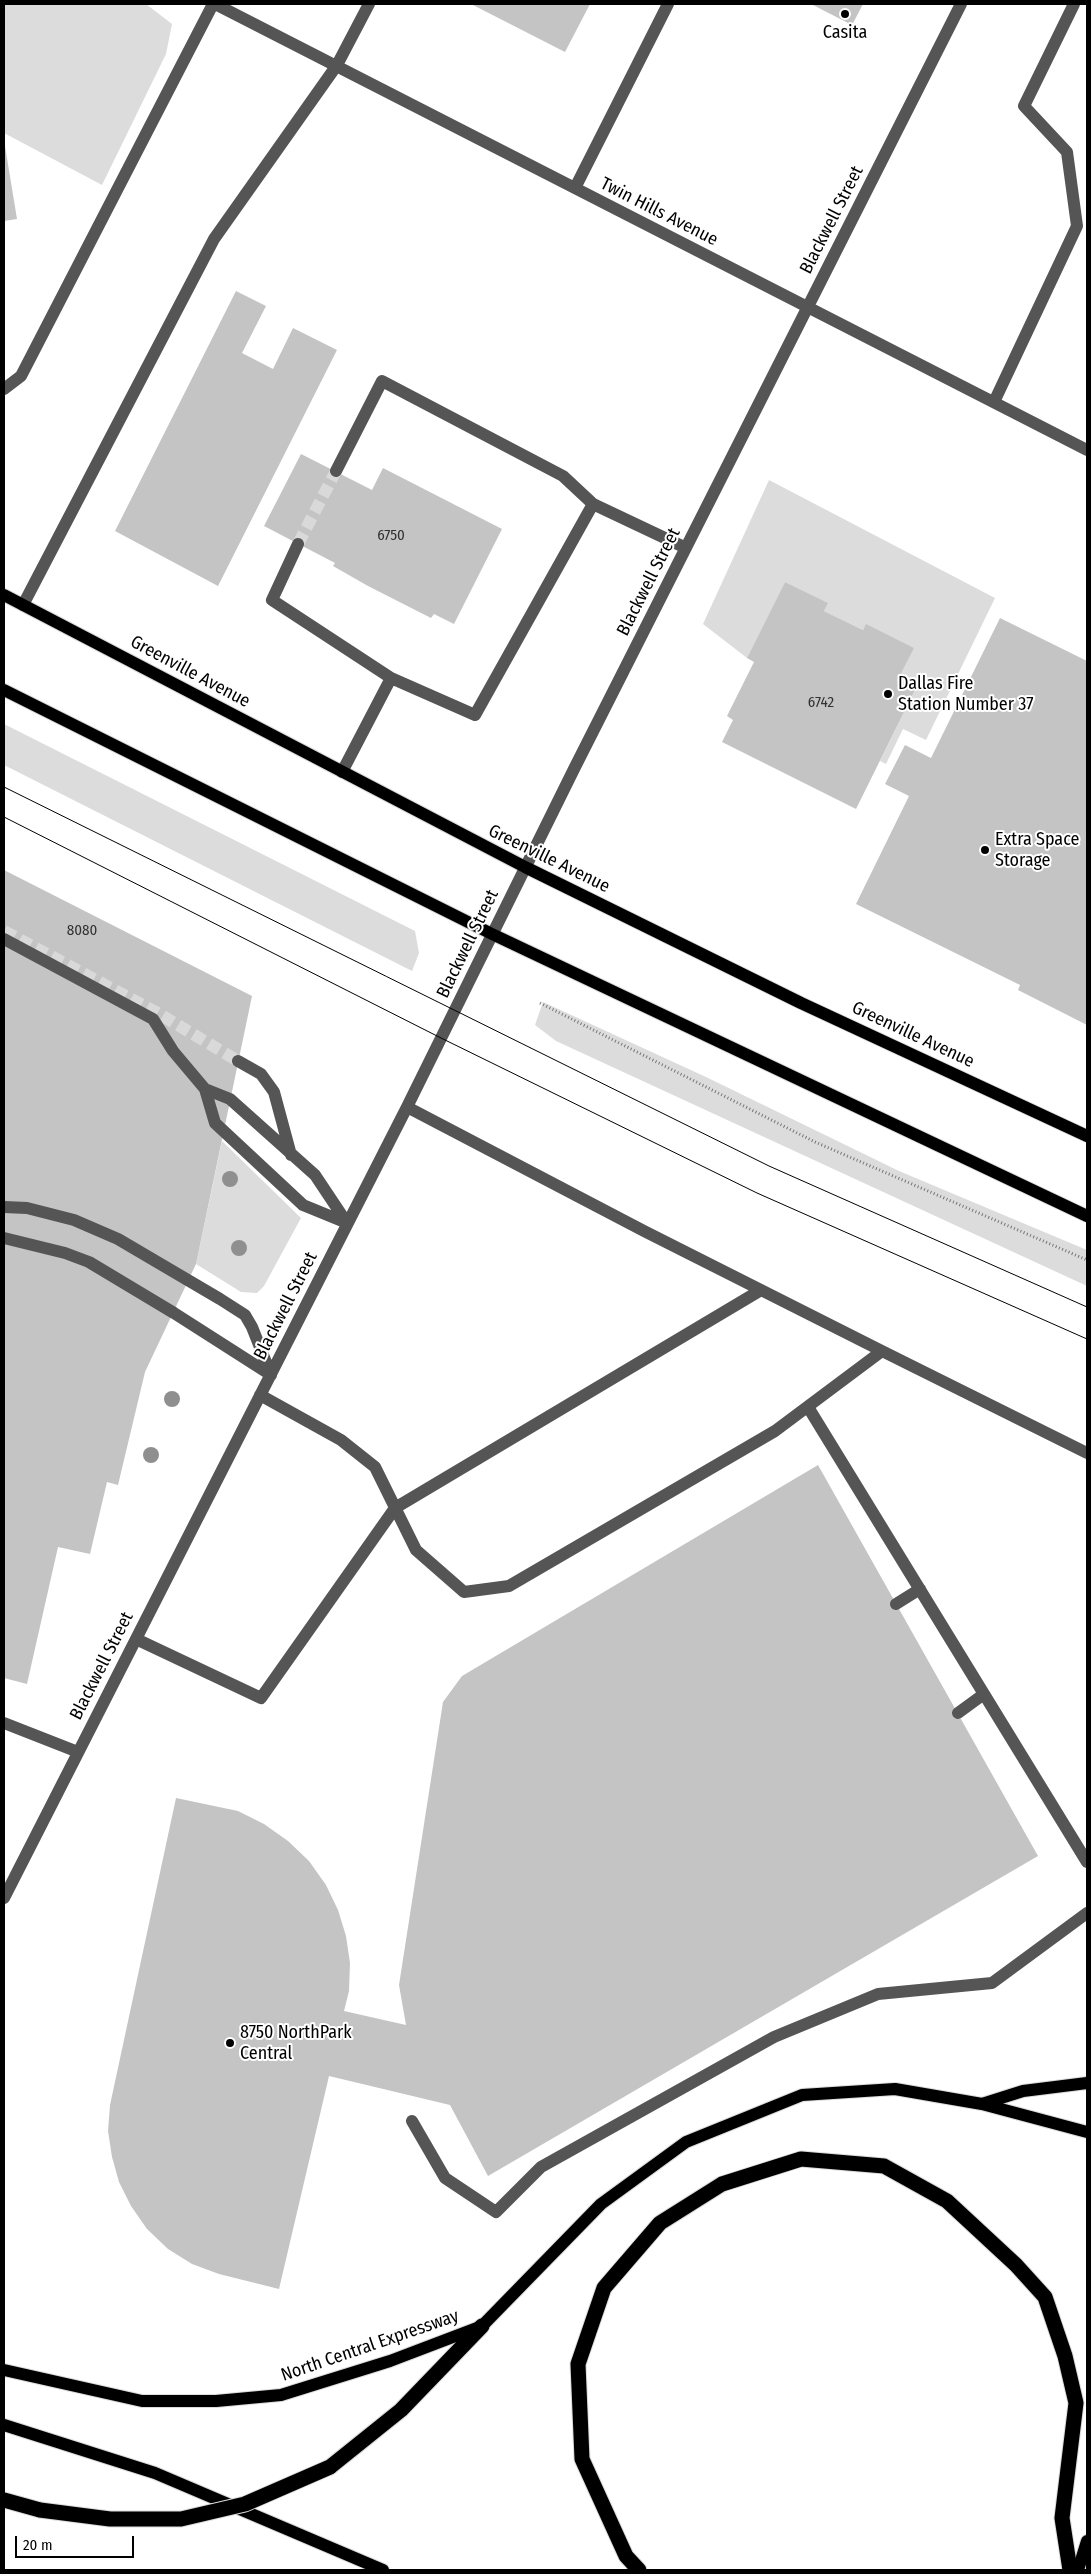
<!DOCTYPE html>
<html>
<head>
<meta charset="utf-8">
<style>
	body { margin:0 }
	#map { position:relative; width:1091px; height:2574px; overflow:hidden; background:#fff; font-family:"Fira Sans Condensed",sans-serif }
	canvas { display:block }
	.frame { position:absolute; inset:0; border:5px solid #000; pointer-events:none }
	.scale { position:absolute; left:15px; top:2536px; width:119px; height:22px; box-sizing:border-box; border:2px solid #000; border-top:0; padding-left:6px; font-size:15px; line-height:18px; white-space:nowrap; color:#000; -webkit-text-stroke:4px #fff; paint-order:stroke }
</style>
</head>
<body>
<div id="map">
<canvas width="1091" height="2574"></canvas>
<div class="frame"></div>
<div class="scale">20 m</div>
</div>
<script>
const ctx = document.querySelector('canvas').getContext('2d');
ctx.lineJoin = 'round';
function fill(path, color) {
  ctx.fillStyle = color;
  ctx.fill(path, 'evenodd');
}
function poly(rows) {
  const path = new Path2D();
  for (const r of rows) {
    path.moveTo(r[0], r[1]);
    for (let i = 2; i < r.length; i += 2) path.lineTo(r[i], r[i + 1]);
  }
  return path;
}
function stroke(path, color, width, dash) {
  ctx.strokeStyle = color;
  ctx.lineWidth = width;
  ctx.lineCap = dash ? 'butt' : 'round';
  ctx.setLineDash(dash || []);
  ctx.stroke(path);
}
function write(font, color, halo, rows, align = 'center') {
  ctx.font = font + ' "Fira Sans Condensed",sans-serif';
  ctx.lineWidth = 4;
  ctx.setLineDash([]);
  ctx.textBaseline = 'middle';
  ctx.strokeStyle = halo;
  ctx.fillStyle = color;
  for (const [text, x, y, turn = 0] of rows) {
    ctx.save();
    ctx.translate(x, y);
    ctx.rotate((+turn || 0) * Math.PI / 180);
    ctx.textAlign = isNaN(turn) ? turn : align;
    if (halo) ctx.strokeText(text, 0, 0);
    ctx.fillText(text, 0, 0);
    ctx.restore();
  }
}
fill(poly([
	[4,4,146,4,172,24,166,54,102,185,4,133],
	[769,480,995,598,926,740,903,729,886,764,880,761,915,690,897,681,913,648,866,625,863,630,824,611,827,603,785,582,747,658,703,624],
	[4,724,415,931,419,953,412,971,4,765],
	[543,1002,706,1077,899,1171,1087,1250,1087,1286,556,1041,535,1025],
	[222,1141,301,1218,264,1286,257,1293,241,1292,196,1264]
]), '#dcdcdc');
fill(poly([
	[471,4,590,4,565,52],
	[811,4,863,4,852,25],
	[5,146,17,219,4,221,4,147],
	[236,291,266,306,242,353,273,369,293,328,337,350,218,586,115,531],
	[301,454,372,490,383,468,502,529,454,624,434,614,431,618,368,586,333,566,335,563,264,526],
	[785,582,828,603,824,611,863,630,866,624,914,648,897,681,915,690,856,809,722,742,733,720,727,716,754,662,747,658],
	[1000,618,1087,661,1087,1025,1018,990,1020,985,856,904,909,796,885,784,905,745,931,758],
	[4,870,252,996,196,1264,145,1372,118,1485,107,1482,90,1554,58,1547,27,1684,4,1678],
	[818,1465,1038,1856,488,2176,450,2105,329,2076,279,2289,219,2274,192,2264,168,2249,147,2229,131,2206,119,2182,112,2157,108,2131,110,2105,176,1798,238,1811,264,1824,288,1841,309,1861,326,1885,338,1910,346,1936,350,1963,349,1991,344,2011,406,2025,399,1985,443,1702,462,1676]
]), '#c4c4c4');
stroke(poly([
	[298,544,336,471],
	[4,931,156,1012,238,1061]
]), '#d9d9d9', 12, [12, 6]);
const major = poly([
	[4,595,525,867,801,1003,1087,1136],
	[4,690,492,934,1087,1216],
	[982,2104,1023,2091,1087,2083],
	[4,2370,142,2401,216,2401,281,2395,390,2361,482,2326,601,2204,686,2142,802,2095,895,2089,982,2104,1087,2132],
	[4,2425,155,2473,383,2570],
	[1078,2570,1087,2541]
]);
const highway = poly([
	[330,2467,401,2410,482,2326],
	[4,2500,40,2510],
	[639,2570,626,2556,582,2459,578,2364,604,2288,660,2223,722,2184,801,2159,884,2166,947,2201,1016,2265,1045,2297,1065,2356,1076,2403,1062,2518,1070,2570]
]);
stroke(major, '#dbdbdb', 14);
stroke(highway, '#dbdbdb', 17);
stroke(poly([
	[540,1003,815,1142,1087,1260]
]), '#777', 3, [1, 2.5]);
stroke(poly([
	[215,4,1087,450],
	[575,188,668,4],
	[4,389,21,376,213,4],
	[994,402,1077,226,1067,152,1024,106,1074,4],
	[336,471,382,381,563,476,593,504],
	[298,544,272,600,391,678],
	[23,605,214,239,337,65,369,4],
	[342,772,391,678,475,715,593,504,686,548],
	[4,939,153,1019,173,1051,205,1089,215,1123,303,1205,347,1223],
	[238,1061,261,1074,274,1092,291,1155],
	[205,1089,230,1099,315,1175,347,1223],
	[407,1107,644,1231,882,1351],
	[4,1207,27,1208,74,1220,118,1239,220,1299,245,1315,252,1327,271,1375],
	[4,1238,65,1253,89,1262,174,1313,271,1375],
	[260,1395,341,1440,375,1467,416,1550,464,1592,509,1586,775,1431,882,1351,1087,1453],
	[808,1407,1087,1862],
	[896,1604,920,1589],
	[136,1639,261,1698,395,1508,761,1290],
	[958,1713,984,1694],
	[4,1723,78,1752],
	[4,1898,407,1107,574,769,961,4],
	[412,2121,445,2178,496,2212,541,2167,774,2037,878,1994,992,1983,1087,1913]
]), '#555', 12);
stroke(major, '#000', 12);
stroke(highway, '#000', 15);
stroke(poly([
	[4,787,769,1166,1087,1307],
	[4,817,441,1038,757,1193,1087,1339]
]), '#000', 1);
const highwayBridge = poly([
	[40,2510,110,2519,181,2519,245,2504,330,2467]
]);
stroke(highwayBridge, '#dbdbdb', 17, []);
stroke(highwayBridge, '#000', 15);
ctx.fillStyle = '#8f8f8f';
for (const [x, y] of [
	[230,1179],
	[239,1248],
	[172,1399],
	[151,1455]
]) {
  ctx.beginPath();
  ctx.arc(x, y, 8, 0, 2 * Math.PI);
  ctx.fill();
}
for (const [x, y, r, color] of [
	[845,14,5,"#000"],
	[888,694,5,"#000"],
	[985,850,5,"#000"],
	[230,2043,5,"#000"]
]) {
  const dot = new Path2D();
  dot.arc(x, y, r, 0, 2 * Math.PI);
  ctx.fillStyle = color;
  ctx.fill(dot);
  stroke(dot, '#fff', 2);
}
write('15px', '#313131', null, [
	["6750",391,536],
	["6742",821,703],
	["8080",82,931]
]);
write('18px', '#000', '#fff', [
	["Casita",845,33,"center"],
	["Dallas Fire",898,684],
	["Station Number 37",898,705],
	["Extra Space",995,840],
	["Storage",995,861],
	["8750 NorthPark",240,2033],
	["Central",240,2054]
], 'left');
write('18px', '#000', '#fff', [
	["Twin Hills Avenue",659,212,27],
	["Blackwell Street",832,220,-63],
	["Blackwell Street",649,582,-63],
	["Greenville Avenue",190,672,28],
	["Greenville Avenue",549,859,26],
	["Blackwell Street",468,944,-64],
	["Greenville Avenue",913,1035,25],
	["Blackwell Street",286,1306,-63],
	["Blackwell Street",102,1666,-63],
	["North Central Expressway",370,2346,-19]
]);
</script>
</body>
</html>
